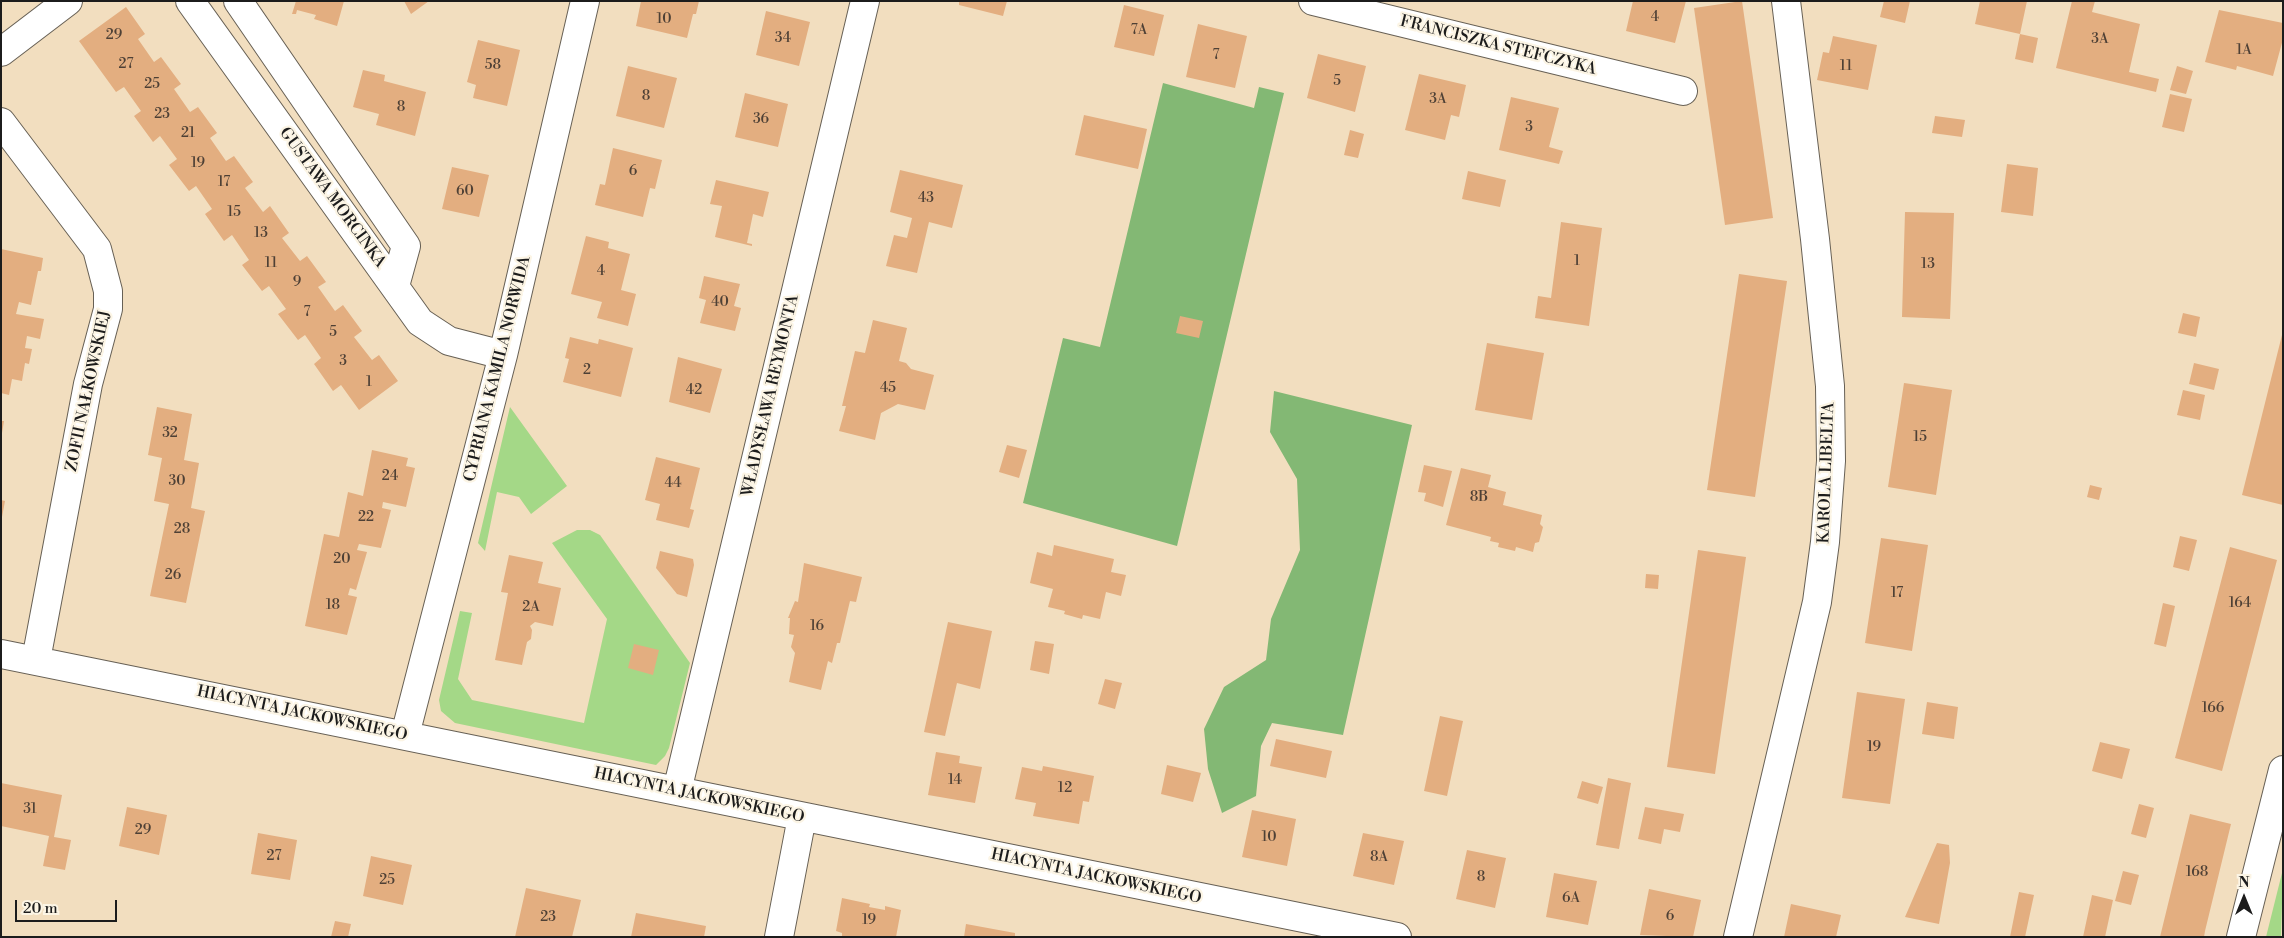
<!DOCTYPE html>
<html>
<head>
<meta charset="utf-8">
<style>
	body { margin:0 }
	#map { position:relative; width:2284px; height:938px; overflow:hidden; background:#f2debf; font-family:"Libre Bodoni",serif }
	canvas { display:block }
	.frame { position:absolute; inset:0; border:2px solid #1c1c1c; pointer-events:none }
	.north { position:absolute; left:2219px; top:873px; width:50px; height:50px; -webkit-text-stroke:4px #fcf5e5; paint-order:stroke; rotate:0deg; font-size:14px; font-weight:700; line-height:20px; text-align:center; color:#1c1c1c }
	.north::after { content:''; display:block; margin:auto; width:18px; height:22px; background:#1c1c1c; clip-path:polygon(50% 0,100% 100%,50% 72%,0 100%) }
	.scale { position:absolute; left:15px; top:900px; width:102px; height:22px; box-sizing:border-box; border:2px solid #1c1c1c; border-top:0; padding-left:6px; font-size:15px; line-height:18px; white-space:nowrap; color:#1c1c1c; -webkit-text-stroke:4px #fcf5e5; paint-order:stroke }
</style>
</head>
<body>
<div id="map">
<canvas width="2284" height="938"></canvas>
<div class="frame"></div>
<div class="north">N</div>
<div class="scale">20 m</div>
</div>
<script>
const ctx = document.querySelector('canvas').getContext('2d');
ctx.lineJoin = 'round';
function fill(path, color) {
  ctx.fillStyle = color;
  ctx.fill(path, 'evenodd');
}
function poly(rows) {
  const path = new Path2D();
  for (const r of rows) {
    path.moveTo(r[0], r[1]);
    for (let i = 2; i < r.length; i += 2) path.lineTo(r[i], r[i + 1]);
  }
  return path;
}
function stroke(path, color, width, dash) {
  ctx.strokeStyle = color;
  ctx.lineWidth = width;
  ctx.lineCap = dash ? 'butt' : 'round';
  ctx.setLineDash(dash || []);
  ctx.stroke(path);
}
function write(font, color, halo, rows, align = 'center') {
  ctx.font = font + ' "Libre Bodoni",serif';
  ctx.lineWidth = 4.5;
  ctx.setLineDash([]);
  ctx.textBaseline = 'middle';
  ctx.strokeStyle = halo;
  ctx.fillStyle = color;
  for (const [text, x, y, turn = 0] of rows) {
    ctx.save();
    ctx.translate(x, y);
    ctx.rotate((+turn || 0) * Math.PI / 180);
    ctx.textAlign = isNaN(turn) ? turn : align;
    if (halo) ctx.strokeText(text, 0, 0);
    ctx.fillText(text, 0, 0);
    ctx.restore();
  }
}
fill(poly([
	[510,407,567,486,531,514,519,497,497,492,485,551,478,543],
	[577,530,590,530,600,535,690,663,669,748,665,756,656,765,455,723,441,711,439,700,460,611,472,613,458,679,472,700,584,723,607,619,552,543],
	[2283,869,2281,937,2266,937]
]), '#a4d887');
fill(poly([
	[1163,83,1254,108,1259,87,1284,93,1177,546,1023,503,1063,338,1100,347],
	[1274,391,1412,425,1343,735,1272,723,1261,746,1256,796,1222,813,1208,769,1204,729,1224,687,1266,660,1271,619,1300,550,1297,479,1270,432]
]), '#83b874');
fill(poly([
	[296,1,344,1,337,26,314,19,316,15,297,10,296,14,292,14],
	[404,1,429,1,411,14],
	[641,1,699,1,696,14,693,14,687,38,636,26],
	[959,1,1007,1,1003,16,959,5],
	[1633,1,1686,1,1675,43,1626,31],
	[1742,1,1773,218,1725,225,1694,8],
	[1884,1,1910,1,1905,23,1880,17],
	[1980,1,2027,1,2020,34,2038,38,2033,63,2015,59,2020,34,1975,24],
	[2072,1,2095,1,2092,12,2140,24,2129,72,2159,79,2156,92,2056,68],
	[1124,5,1164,15,1154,56,1114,47],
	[126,7,145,34,138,39,154,62,161,57,181,84,174,89,190,112,198,107,217,133,210,138,226,161,234,156,253,182,245,188,263,212,270,206,289,233,282,238,300,261,307,256,326,282,318,287,335,311,343,305,362,331,354,337,372,360,379,355,398,381,359,410,341,385,333,391,314,364,321,358,305,335,298,340,278,314,286,309,269,286,262,291,242,265,249,260,232,235,224,241,205,214,212,209,196,186,189,191,169,165,177,159,160,136,153,142,134,116,141,111,124,87,116,92,79,41],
	[2219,10,2283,23,2283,39,2273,76,2237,66,2236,70,2205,62],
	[766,11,810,22,799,66,756,55],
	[1198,24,1247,36,1235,88,1186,77],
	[1833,36,1877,45,1868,90,1817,80,1823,52,1829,53],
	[478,40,520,50,507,106,473,98,476,85,467,82],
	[1318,54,1366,66,1355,112,1307,98],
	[628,66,677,78,664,128,616,116],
	[2177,66,2193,71,2186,94,2170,90],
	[363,70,385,75,384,81,426,92,415,136,376,125,379,114,353,107],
	[1419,74,1466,85,1459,117,1451,115,1445,140,1405,130],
	[745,93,788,104,778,147,735,137],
	[2170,94,2192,99,2184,132,2162,127],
	[1511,97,1559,108,1549,147,1563,151,1559,164,1499,150],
	[1084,115,1147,129,1138,169,1075,155],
	[1935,116,1965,120,1962,137,1932,133],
	[1350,130,1364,134,1358,158,1344,155],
	[613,148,662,160,655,189,650,188,643,217,595,205,600,184,605,185],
	[2007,164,2038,168,2033,216,2001,212],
	[452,167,489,175,479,217,442,209],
	[900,170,963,185,952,228,929,222,917,273,886,266,894,235,907,238,912,218,890,212],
	[1468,171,1506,180,1500,207,1462,199],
	[716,180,769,192,763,217,753,214,747,243,752,244,752,246,715,237,722,206,710,204],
	[1905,212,1954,213,1950,319,1902,317],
	[1561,222,1602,228,1589,326,1535,318,1538,296,1551,298],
	[586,236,609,242,608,248,630,254,621,290,636,294,628,326,597,318,602,302,571,294],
	[1,249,43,258,41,271,38,271,31,305,19,302,16,314,44,319,40,339,27,336,25,348,32,349,29,364,25,363,22,381,12,379,9,395,1,393],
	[1739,274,1787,281,1755,497,1707,490],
	[704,276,740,284,734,306,741,308,735,331,700,323,706,300,699,298],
	[2183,313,2200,317,2196,337,2178,333],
	[1180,316,1203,321,1199,338,1176,333],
	[873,320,907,328,899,361,906,363,911,369,934,375,925,410,898,404,881,413,875,440,839,431,846,406,842,406,855,351,865,353],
	[2282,335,2283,335,2283,505,2242,495],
	[570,337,598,344,599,339,633,348,621,397,563,382,569,359,565,358],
	[1487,343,1544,353,1532,420,1475,410],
	[678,357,722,369,710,413,669,402],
	[2194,363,2219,369,2214,390,2189,384],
	[1904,383,1952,390,1936,495,1888,487],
	[2183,390,2205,395,2200,420,2177,415],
	[157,407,192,414,184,460,199,463,191,508,205,511,186,603,150,596,169,504,154,501,162,458,148,455],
	[1,421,4,421,2,433,1,433],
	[1007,445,1027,450,1019,478,999,472],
	[372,450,408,458,406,466,415,468,406,507,383,502,382,508,391,510,381,548,359,544,357,550,367,552,356,590,350,588,348,595,357,597,347,635,305,626,324,534,339,537,348,492,363,496],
	[656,457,700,468,690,509,694,510,689,528,656,520,660,504,645,500],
	[1424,465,1452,471,1443,507,1424,501,1426,493,1418,492],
	[1461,468,1491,475,1488,487,1506,492,1503,505,1542,515,1540,524,1543,527,1539,542,1535,543,1533,552,1516,547,1515,551,1498,547,1499,543,1490,541,1491,537,1446,525],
	[2090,485,2102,488,2099,500,2087,497],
	[1,500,5,501,2,517,1,517],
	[2180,536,2197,540,2189,571,2173,567],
	[1881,538,1928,545,1912,651,1865,643],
	[1054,545,1114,559,1111,572,1126,575,1121,596,1106,592,1100,619,1083,615,1082,619,1064,614,1065,611,1048,607,1053,589,1030,583,1037,552,1052,556],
	[2230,547,2277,560,2222,771,2175,758],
	[1698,550,1746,557,1715,774,1667,767],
	[660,551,693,559,694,565,687,597,677,594,656,568],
	[509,555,543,562,538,583,561,588,553,626,535,622,530,626,532,630,531,639,527,642,522,665,495,660,508,593,501,592],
	[804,563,862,577,856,602,850,601,840,643,837,643,832,663,828,661,821,690,789,682,795,653,791,647,794,635,789,634,790,618,788,618,795,601,798,602],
	[1646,574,1659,575,1658,589,1645,588],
	[2163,603,2175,606,2166,647,2154,644],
	[948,622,992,631,980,689,957,683,945,736,924,732],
	[1035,641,1054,644,1049,674,1030,670],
	[634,644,659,650,653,675,628,668],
	[1105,679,1122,683,1115,709,1098,704],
	[1857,692,1905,699,1890,804,1842,798],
	[1927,702,1958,707,1954,739,1922,734],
	[1440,716,1463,721,1447,796,1424,791],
	[1276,739,1332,751,1326,778,1270,766],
	[2100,742,2130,749,2122,779,2092,771],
	[936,752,960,756,959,763,982,767,975,803,928,795],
	[1167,765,1201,773,1193,802,1161,794],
	[1043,766,1094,776,1089,802,1083,801,1079,824,1033,816,1036,803,1015,799,1022,767,1042,771],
	[1608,778,1631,783,1619,849,1596,845],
	[1582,781,1603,787,1598,804,1577,798],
	[1,783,62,795,54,837,71,840,65,870,43,866,49,836,1,826],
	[2139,804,2154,808,2146,838,2131,834],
	[127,807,167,815,159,855,119,846],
	[1645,807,1684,814,1680,832,1664,829,1661,844,1638,839],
	[1252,810,1296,819,1287,866,1242,857],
	[2190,814,2231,824,2205,931,2204,937,2160,937],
	[258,833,297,840,290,880,251,874],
	[1363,833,1404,841,1394,885,1353,876],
	[1937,843,1949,845,1950,863,1939,924,1905,917],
	[1467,850,1506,858,1495,908,1456,899],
	[371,856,412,865,403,905,363,896],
	[2123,871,2139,875,2131,905,2115,901],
	[1554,873,1597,881,1588,925,1546,917],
	[526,888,581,900,572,937,515,937],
	[1649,889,1701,900,1693,937,1640,935],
	[2019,892,2034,895,2025,937,2010,937],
	[2092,895,2113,900,2105,937,2083,937],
	[842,898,870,904,869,907,885,910,885,906,901,910,896,937,842,937,842,933,836,931],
	[1791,904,1841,915,1836,937,1784,937],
	[636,913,706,926,704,937,631,937],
	[335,921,351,924,348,937,331,937],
	[966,924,1015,933,1015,937,964,937]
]), '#e3ae80');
const minor = poly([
	[190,1,420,322,449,341,503,355],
	[238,1,406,246,395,286],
	[1313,1,1683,91],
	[1,52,68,1],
	[1,122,97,249,108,291,108,309,88,384,36,660],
	[1,654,1397,937],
	[405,735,503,355,585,1],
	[677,791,865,1],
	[779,937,802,817],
	[1738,937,1817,602,1825,542,1831,461,1830,386,1815,239,1786,1],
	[2241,937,2283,770]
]);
stroke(minor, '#676055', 30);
stroke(minor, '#fff', 28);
write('14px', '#4e4035', null, [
	["4",1655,18],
	["10",664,20],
	["7A",1139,31],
	["29",114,36],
	["34",783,39],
	["3A",2100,40],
	["1A",2244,51],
	["7",1216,56],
	["27",126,65],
	["58",493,66],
	["11",1846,67],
	["5",1337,82],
	["25",152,85],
	["8",646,97],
	["3A",1438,100],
	["8",401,108],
	["23",162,115],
	["36",761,120],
	["3",1529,128],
	["21",188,134],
	["19",198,164],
	["6",633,172],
	["17",224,183],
	["60",465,192],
	["43",926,199],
	["15",234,213],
	["13",261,234],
	["1",1577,262],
	["11",271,264],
	["13",1928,265],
	["4",601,272],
	["9",297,283],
	["40",720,303],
	["7",307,313],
	["5",333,333],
	["3",343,362],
	["2",587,371],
	["1",369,383],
	["45",888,389],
	["42",694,391],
	["32",170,434],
	["15",1920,438],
	["24",390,477],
	["30",177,482],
	["44",673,484],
	["8B",1479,498],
	["22",366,518],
	["28",182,530],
	["20",342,560],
	["26",173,576],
	["17",1897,594],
	["164",2240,604],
	["18",333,606],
	["2A",531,608],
	["16",817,627],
	["166",2213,709],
	["19",1874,748],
	["14",955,781],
	["12",1065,789],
	["31",30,810],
	["29",143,831],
	["10",1269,838],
	["27",274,857],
	["8A",1379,858],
	["168",2197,873],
	["8",1481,878],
	["25",387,881],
	["6A",1571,899],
	["6",1670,917],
	["23",548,918],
	["19",869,921]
]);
write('16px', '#1c1c1c', '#fcf5e5', [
	["FRANCISZKA STEFCZYKA",1498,46,14],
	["GUSTAWA MORCINKA",332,198,54],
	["CYPRIANA KAMILA NORWIDA",498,369,-76],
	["ZOFII NAŁKOWSKIEJ",89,391,-78],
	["WŁADYSŁAWA REYMONTA",771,396,-77],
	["KAROLA LIBELTA",1827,473,-88],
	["HIACYNTA JACKOWSKIEGO",302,714,12],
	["HIACYNTA JACKOWSKIEGO",699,796,12],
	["HIACYNTA JACKOWSKIEGO",1096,877,12]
]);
</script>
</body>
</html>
